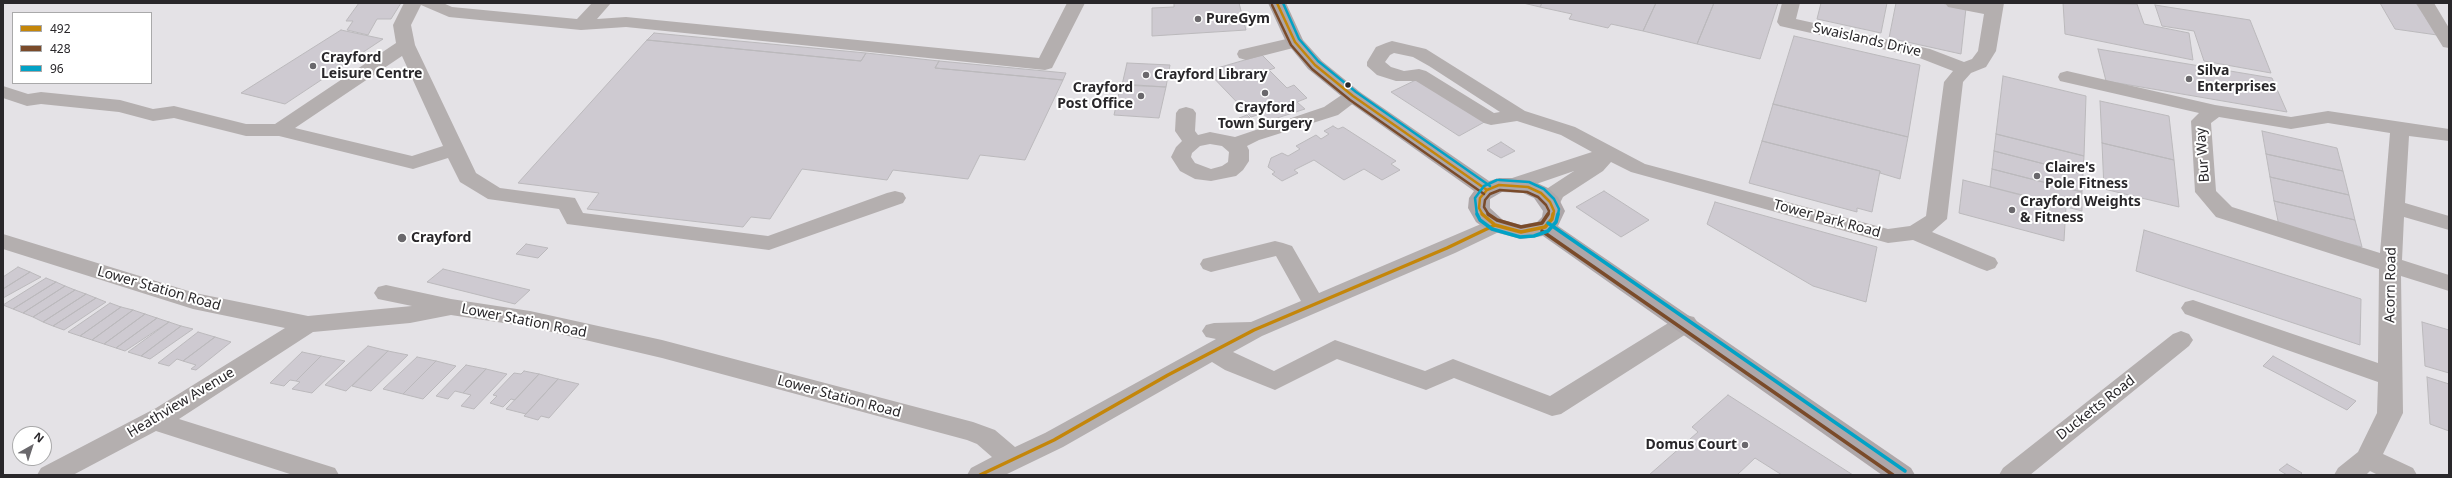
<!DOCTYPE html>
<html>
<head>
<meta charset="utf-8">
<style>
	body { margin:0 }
	#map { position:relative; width:2452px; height:478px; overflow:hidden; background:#e4e2e6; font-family:"Noto Sans",sans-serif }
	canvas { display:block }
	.frame { position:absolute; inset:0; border:4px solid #29272a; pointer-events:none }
	.legend { position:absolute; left:12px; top:12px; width:140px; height:72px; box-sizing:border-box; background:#fff; border:1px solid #a9a9aa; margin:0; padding:5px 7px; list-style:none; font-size:12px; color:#29272a }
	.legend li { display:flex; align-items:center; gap:8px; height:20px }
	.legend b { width:20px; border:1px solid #a9a9aa }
	.north { position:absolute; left:12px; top:426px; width:40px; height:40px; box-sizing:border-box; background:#fff; border:1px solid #a9a9aa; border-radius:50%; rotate:39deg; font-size:11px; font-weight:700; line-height:16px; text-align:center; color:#29272a }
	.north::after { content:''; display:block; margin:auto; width:14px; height:18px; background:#6a686c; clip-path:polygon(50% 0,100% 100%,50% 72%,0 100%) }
</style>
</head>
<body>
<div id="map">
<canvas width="2452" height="478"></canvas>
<div class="frame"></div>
<ul class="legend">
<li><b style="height:5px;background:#c4860a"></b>492</li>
<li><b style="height:5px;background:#7a4b2a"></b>428</li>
<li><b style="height:5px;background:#02a2c6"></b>96</li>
</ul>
<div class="north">N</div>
</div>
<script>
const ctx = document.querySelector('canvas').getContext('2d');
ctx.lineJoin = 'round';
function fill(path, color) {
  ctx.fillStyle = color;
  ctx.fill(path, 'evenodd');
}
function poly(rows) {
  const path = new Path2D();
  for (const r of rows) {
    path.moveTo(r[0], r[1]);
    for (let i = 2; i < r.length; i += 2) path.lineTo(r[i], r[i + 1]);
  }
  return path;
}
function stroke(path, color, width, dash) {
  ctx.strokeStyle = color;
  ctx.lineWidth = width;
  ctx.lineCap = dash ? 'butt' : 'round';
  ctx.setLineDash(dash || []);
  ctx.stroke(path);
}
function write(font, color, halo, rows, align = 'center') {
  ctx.font = font + ' "Noto Sans",sans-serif';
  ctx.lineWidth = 4;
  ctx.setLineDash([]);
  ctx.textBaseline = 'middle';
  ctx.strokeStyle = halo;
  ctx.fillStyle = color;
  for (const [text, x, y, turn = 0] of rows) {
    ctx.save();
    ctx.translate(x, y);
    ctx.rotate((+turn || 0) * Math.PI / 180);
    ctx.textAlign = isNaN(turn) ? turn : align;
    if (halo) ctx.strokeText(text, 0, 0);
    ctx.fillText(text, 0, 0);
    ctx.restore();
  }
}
const building = poly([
	[359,3,401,3,391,19,377,19,368,35,347,30,353,21,346,21,359,3],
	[1174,3,1239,3,1246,30,1152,36,1152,8,1174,7,1174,3],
	[1523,3,1542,3,1540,7,1523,3],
	[1542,3,1656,3,1643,31,1611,24,1608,28,1569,19,1572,14,1540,7,1542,3],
	[1656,3,1714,3,1697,44,1643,31,1656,3],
	[1714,3,1778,3,1760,59,1697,44,1714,3],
	[1821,3,1887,3,1881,33,1817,19,1821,3],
	[1896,3,1941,3,1966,8,1961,54,1889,38,1896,3],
	[2063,3,2137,4,2144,24,2189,33,2193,60,2065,34,2063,3],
	[2380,3,2416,3,2437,35,2395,29,2380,3],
	[2155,5,2250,20,2271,73,2204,61,2194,31,2162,26,2155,5],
	[341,30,383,39,285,104,241,93,341,30],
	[654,33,866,53,861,61,647,40,654,33],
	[1794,36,1920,65,1908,137,1773,104,1794,36],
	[647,40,861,61,866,53,939,61,935,68,1063,80,1025,160,980,155,968,179,893,170,887,180,802,169,770,219,751,217,743,227,587,209,599,193,518,183,647,40],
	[2098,49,2272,78,2287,112,2106,81,2098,49],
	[1262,55,1275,68,1269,70,1287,88,1294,85,1307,98,1297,102,1305,109,1268,121,1261,114,1251,117,1207,71,1262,55],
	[939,61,1066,73,1063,80,935,68,939,61],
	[1127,63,1170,65,1166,87,1122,85,1127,63],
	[2003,76,2086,96,2084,156,1996,134,2003,76],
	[1420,78,1488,120,1459,136,1391,92,1420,78],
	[1121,84,1166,87,1159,118,1114,115,1121,84],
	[2100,101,2169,116,2174,160,2102,143,2100,101],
	[1773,104,1908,137,1900,179,1880,173,1880,171,1762,141,1773,104],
	[1247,115,1252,120,1244,123,1239,118,1247,115],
	[1333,126,1338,129,1343,127,1396,161,1391,164,1400,170,1382,180,1364,169,1344,180,1314,160,1294,170,1298,173,1282,181,1272,174,1275,172,1268,167,1271,158,1282,153,1288,156,1300,149,1296,146,1316,135,1321,139,1329,134,1324,131,1333,126],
	[2262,131,2337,148,2343,171,2266,154,2262,131],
	[1996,134,2084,156,2083,174,1994,151,1996,134],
	[1762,141,1880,171,1872,212,1857,208,1857,212,1749,183,1762,141],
	[1501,142,1515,151,1501,158,1487,150,1501,142],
	[2102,143,2174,160,2179,207,2104,189,2102,143],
	[1994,151,2083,174,2082,192,1992,169,1994,151],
	[2266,154,2343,171,2349,195,2270,177,2266,154],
	[1992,169,2082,192,2082,211,1990,187,1992,169],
	[2270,177,2349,195,2355,220,2274,201,2270,177],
	[1963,180,2066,206,2064,241,1959,213,1963,180],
	[1604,191,1649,220,1621,237,1576,207,1604,191],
	[2274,201,2355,220,2362,247,2279,226,2274,201],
	[1715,202,1877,247,1866,302,1813,286,1707,224,1715,202],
	[2144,230,2361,299,2360,345,2136,271,2144,230],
	[526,244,548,248,538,258,516,254,526,244],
	[18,267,30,272,3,289,3,277,18,267],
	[443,269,530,290,515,304,427,282,443,269],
	[30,272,41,277,3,298,3,289,30,272],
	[46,278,56,282,13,309,3,305,46,278],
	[56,282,65,286,23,313,13,309,56,282],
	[65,286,75,290,33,317,23,313,65,286],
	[75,290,86,294,43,322,33,317,75,290],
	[86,294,96,298,53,326,43,322,86,294],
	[96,298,106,302,64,330,53,326,96,298],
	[110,303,121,307,80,336,68,332,110,303],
	[121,307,133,310,92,340,80,336,121,307],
	[133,310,145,314,104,344,92,340,133,310],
	[145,314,157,318,116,348,104,344,145,314],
	[157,318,169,322,125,351,116,348,157,318],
	[169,322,181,326,141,356,128,352,169,322],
	[2422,322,2449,330,2449,373,2425,366,2422,322],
	[181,326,193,329,150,359,141,356,181,326],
	[198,332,215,337,183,361,177,359,169,366,158,363,198,332],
	[215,337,231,342,196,370,191,369,196,365,183,361,215,337],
	[368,346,388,351,346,391,325,385,368,346],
	[388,351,408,355,371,391,352,386,388,351],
	[302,352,321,356,296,381,290,380,284,386,270,383,302,352],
	[321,356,345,361,312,393,292,389,300,382,296,381,321,356],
	[2273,356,2356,401,2347,410,2263,366,2273,356],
	[417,357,436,361,403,394,383,389,417,357],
	[436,361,456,366,423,399,403,394,436,361],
	[466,365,486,369,463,393,455,391,448,399,436,396,466,365],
	[486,369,507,374,474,409,461,406,471,395,463,393,486,369],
	[524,371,539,374,515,400,511,399,503,407,490,403,497,396,493,395,514,373,521,374,524,371],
	[539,374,558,379,526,414,506,409,539,374],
	[2427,377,2449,384,2449,431,2430,424,2427,377],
	[558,379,579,384,549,418,541,416,538,420,524,416,558,379],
	[1728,395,1853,475,1782,475,1755,458,1737,475,1649,475,1698,432,1692,427,1728,395],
	[2287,464,2302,473,2300,475,2287,475,2279,470,2287,464]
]);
fill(building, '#cecad1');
stroke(building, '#bbb9bc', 1);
fill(poly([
	[404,3,443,3,452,7,577,19,592,3,611,3,597,19,626,17,1039,58,1067,3,1085,3,1054,64,1052,68,1045,70,626,27,581,30,449,17,421,5,411,25,415,45,476,173,500,188,575,198,583,213,768,236,887,193,895,191,903,193,906,198,903,203,769,250,567,224,559,209,488,199,460,182,448,158,413,169,279,136,246,136,174,118,153,121,119,112,41,104,27,106,3,98,3,86,28,94,41,92,120,100,153,109,174,106,246,124,275,124,396,43,393,25,404,3],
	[402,56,443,146,412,156,295,128,402,56],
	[1782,3,1800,3,1796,19,1930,49,1964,62,1972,59,1978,51,1984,14,1948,7,1945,3,2004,3,1996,51,1986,67,1971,73,1963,82,1947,219,1932,232,1995,258,1998,263,1995,268,1987,271,1979,268,1913,240,1888,243,1631,172,1611,162,1603,171,1563,197,1558,207,1550,209,1542,207,1539,202,1548,188,1574,171,1513,192,1506,190,1503,185,1506,180,1592,152,1561,135,1517,121,1491,125,1484,123,1416,81,1396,81,1377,75,1367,66,1367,62,1376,47,1386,43,1392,41,1426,49,1525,111,1575,127,1645,164,1888,229,1910,226,1926,216,1944,82,1953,71,1917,57,1780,26,1777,22,1782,3],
	[1394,53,1413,57,1429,66,1500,112,1494,113,1426,71,1419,69,1404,71,1391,67,1385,62,1390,55,1394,53],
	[2416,3,2434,3,2449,28,2449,48,2443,47,2416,3],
	[1295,37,1301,38,1304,42,1301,46,1246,60,1239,58,1237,54,1239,50,1295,37],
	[2067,71,2215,105,2291,117,2328,111,2449,129,2449,141,2409,136,2405,203,2449,216,2449,230,2404,217,2402,260,2449,275,2449,291,2401,276,2403,413,2383,454,2413,468,2417,475,2378,475,2370,471,2366,475,2334,475,2338,468,2358,452,2377,413,2378,382,2185,314,2181,308,2185,302,2193,300,2378,363,2379,269,2216,217,2195,192,2191,121,2199,113,2060,81,2058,77,2060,73,2067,71],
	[2219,117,2291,129,2328,123,2390,133,2380,253,2232,207,2216,191,2211,123,2219,117],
	[1353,90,1360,92,1363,96,1338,115,1259,140,1247,146,1249,150,1249,161,1243,170,1236,176,1211,181,1195,179,1180,171,1171,157,1176,147,1182,141,1175,131,1176,113,1179,109,1186,107,1193,109,1196,113,1195,131,1198,135,1210,132,1235,137,1324,107,1346,92,1353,90],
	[1210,144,1222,146,1229,152,1228,162,1222,166,1211,169,1195,163,1191,157,1192,153,1200,146,1210,144],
	[1495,218,1503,220,1506,225,1503,230,1455,253,1262,336,1233,352,1274,371,1335,340,1425,371,1453,359,1550,396,1678,317,1686,315,1694,317,1698,323,1694,329,1561,414,1552,416,1454,378,1426,390,1337,359,1275,390,1225,370,1212,362,1063,447,1005,475,967,475,971,468,992,457,977,444,967,440,662,358,530,327,451,315,410,323,313,332,179,419,335,468,339,475,293,475,156,431,73,475,37,475,41,468,156,408,285,328,193,309,3,249,3,234,195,293,308,316,412,306,378,299,374,293,378,287,386,285,451,299,530,311,662,340,973,422,995,430,1015,447,1045,433,1216,339,1206,337,1202,331,1206,325,1214,323,1251,322,1301,301,1276,256,1211,272,1203,269,1200,264,1203,259,1275,241,1283,243,1292,246,1319,293,1495,218],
	[2181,331,2189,334,2193,340,2189,346,2030,475,1999,475,2003,468,2173,334,2181,331]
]), '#b4afaf');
fill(poly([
	[1268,3,1286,3,1303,40,1322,61,1360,92,1489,181,1499,178,1513,178,1535,182,1548,188,1558,197,1565,211,1558,226,1911,468,1915,475,1882,475,1543,236,1521,239,1487,230,1476,222,1468,208,1469,198,1474,191,1346,100,1308,69,1286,42,1268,3],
	[1502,192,1523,193,1534,198,1543,211,1542,217,1537,222,1521,225,1503,220,1490,208,1490,199,1502,192]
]), '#aea7a9');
stroke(poly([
	[1277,3,1295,42,1315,65,1353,96,1487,190],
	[1483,215,1479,208,1480,198,1487,190,1499,185,1528,187,1541,193,1550,202,1554,211,1553,215]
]), '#c4860a', 2.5);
stroke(poly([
	[1482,214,1495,225,1521,232,1545,227,1552,219,1553,214],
	[980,475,1054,440,1168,375,1254,330,1447,248,1495,225]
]), '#c4860a', 3.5);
stroke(poly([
	[1272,5,1291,45,1312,69,1350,100,1484,194],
	[1489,215,1484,207,1485,200,1490,194,1500,190,1527,192,1538,197,1546,205,1549,211,1548,215]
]), '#7a4b2a', 2.5);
stroke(poly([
	[1488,214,1497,220,1521,227,1542,223,1548,214],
	[1542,231,1893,475]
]), '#7a4b2a', 3.5);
stroke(poly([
	[1283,3,1299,39,1318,61,1356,92,1490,186],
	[1499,180,1529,182,1544,189,1554,199,1559,209,1558,215],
	[1477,215,1475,198,1484,186,1497,180]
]), '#02a2c6', 2.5);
stroke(poly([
	[1477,214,1480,220,1492,229,1520,237,1534,236,1548,231,1556,222,1558,214],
	[1548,223,1905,471]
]), '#02a2c6', 3.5);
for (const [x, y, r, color] of [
	[1198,19,4,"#6a686c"],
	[313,66,4,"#6a686c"],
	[1146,75,4,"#6a686c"],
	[2189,79,4,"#6a686c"],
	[1348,85,3.5,"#29272a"],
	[1265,93,4,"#6a686c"],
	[1141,96,4,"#6a686c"],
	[2037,176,4,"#6a686c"],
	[2012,210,4,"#6a686c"],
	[402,238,5,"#6a686c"],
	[1745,445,4,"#6a686c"]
]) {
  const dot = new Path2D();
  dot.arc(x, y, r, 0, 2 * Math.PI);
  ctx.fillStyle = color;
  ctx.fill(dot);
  stroke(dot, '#fff', 1.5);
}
write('bold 14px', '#29272a', '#fff', [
	["PureGym",1206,19],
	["Crayford",321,58],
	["Leisure Centre",321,74],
	["Silva",2197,71],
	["Enterprises",2197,87],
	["Crayford Library",1154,75],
	["Crayford",1133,88,"right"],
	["Post Office",1133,104,"right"],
	["Crayford",1265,108,"center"],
	["Town Surgery",1265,124,"center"],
	["Claire's",2045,168],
	["Pole Fitness",2045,184],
	["Crayford Weights",2020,202],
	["& Fitness",2020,218],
	["Crayford",411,238],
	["Domus Court",1737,445,"right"]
], 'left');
write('14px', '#29272a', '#fff', [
	["Swaislands Drive",1867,40,13],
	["Bur Way",2203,155,-94],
	["Tower Park Road",1827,219,15],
	["Acorn Road",2391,285,-89],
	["Lower Station Road",159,289,16],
	["Lower Station Road",524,321,11],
	["Lower Station Road",839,397,15],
	["Heathview Avenue",181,403,-31],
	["Ducketts Road",2096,408,-38]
]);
</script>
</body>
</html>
